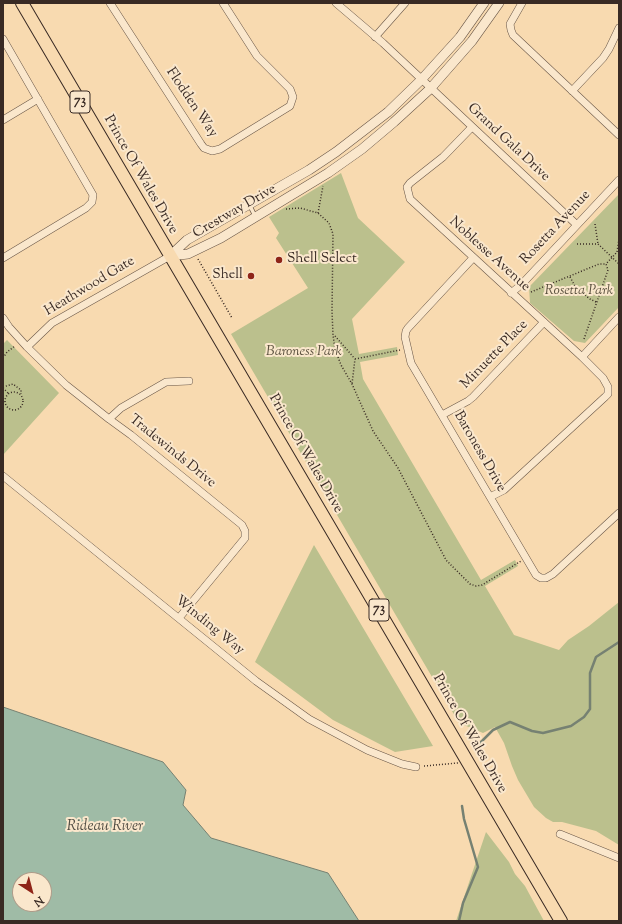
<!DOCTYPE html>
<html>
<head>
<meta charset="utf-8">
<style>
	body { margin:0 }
	#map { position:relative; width:622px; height:924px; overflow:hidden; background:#f8dab0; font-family:"Sorts Mill Goudy",serif }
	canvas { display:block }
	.frame { position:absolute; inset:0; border:4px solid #392a24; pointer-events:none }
	.north { position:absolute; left:12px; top:872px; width:40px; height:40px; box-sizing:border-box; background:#fae7cc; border:1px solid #ad9b89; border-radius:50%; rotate:144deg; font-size:11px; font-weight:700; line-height:16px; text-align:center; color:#392a24 }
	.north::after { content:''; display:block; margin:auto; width:14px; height:18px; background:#8f2418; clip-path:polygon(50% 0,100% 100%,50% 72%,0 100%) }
</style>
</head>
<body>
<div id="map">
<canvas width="622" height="924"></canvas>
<div class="frame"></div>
<div class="north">N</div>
</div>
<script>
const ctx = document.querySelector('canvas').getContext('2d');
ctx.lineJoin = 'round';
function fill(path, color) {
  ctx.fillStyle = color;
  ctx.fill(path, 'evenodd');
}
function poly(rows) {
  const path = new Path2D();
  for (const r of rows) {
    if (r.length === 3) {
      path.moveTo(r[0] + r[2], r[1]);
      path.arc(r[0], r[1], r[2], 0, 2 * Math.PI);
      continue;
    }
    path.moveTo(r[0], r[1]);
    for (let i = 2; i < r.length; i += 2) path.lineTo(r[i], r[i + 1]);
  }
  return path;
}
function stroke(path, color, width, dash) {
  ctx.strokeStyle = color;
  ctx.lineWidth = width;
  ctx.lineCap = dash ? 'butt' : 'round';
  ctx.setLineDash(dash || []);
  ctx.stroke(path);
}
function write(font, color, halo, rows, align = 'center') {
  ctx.font = font + ' "Sorts Mill Goudy",serif';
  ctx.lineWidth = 4;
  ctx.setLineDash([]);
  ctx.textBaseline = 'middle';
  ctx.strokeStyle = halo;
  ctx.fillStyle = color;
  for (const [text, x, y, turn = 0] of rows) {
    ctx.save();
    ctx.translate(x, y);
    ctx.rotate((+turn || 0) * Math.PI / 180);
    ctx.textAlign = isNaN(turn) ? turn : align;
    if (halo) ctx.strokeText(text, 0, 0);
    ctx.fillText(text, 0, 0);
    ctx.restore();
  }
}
fill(poly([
	[341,173,358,218,405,262,352,319,359,354,397,347,398,355,360,362,363,379,481,580,515,560,518,566,485,586,514,635,559,650,568,640,589,626,619,602,619,845,596,831,562,822,553,822,546,818,534,807,518,780,512,766,504,743,495,727,483,733,459,723,231,334,308,288,276,238,279,233,269,217],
	[619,194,619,307,585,343,574,341,530,303,529,287],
	[7,340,59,393,3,455,3,344],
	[314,545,433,746,395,752,333,720,255,662],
	[486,832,509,862,515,874,525,886,544,921,456,921]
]), '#bbc08d');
const water = poly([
	[3,707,163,762,186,790,183,805,211,838,328,873,359,921,3,921,3,707],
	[20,880,44,880,44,904,20,904,20,880]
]);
fill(water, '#9fbba6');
stroke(water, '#768172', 1);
stroke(poly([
	[480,743,493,730,510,722,532,731,543,733,571,726,584,717,590,709,590,673,596,657,619,642],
	[459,921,463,903,478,867,464,819,462,806]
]), '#768172', 2.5);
const service = poly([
	[249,204,255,216]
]);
const minor = poly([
	[110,3,201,144,204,148,212,151,220,149,290,106,293,97,290,89,257,56,223,3],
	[336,3,383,43,577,225],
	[522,3,510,24,511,30,513,35,619,135],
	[375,37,405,3],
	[3,39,93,195,92,202,86,208,3,258],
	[572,91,603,58,609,49,619,28],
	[3,120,38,99],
	[472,127,443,157,410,183,407,187,410,199,582,357,603,378,608,387,608,394,605,397,504,490,490,497],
	[473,258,408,328,406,331,405,337,411,363,536,575,541,578,546,578,553,574,619,513],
	[511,293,521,285,619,180],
	[3,318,9,327,27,347,66,385,109,419,131,435,242,525,245,531,245,538,179,618],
	[27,347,52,323,170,256],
	[582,357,619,317],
	[442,415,468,401,473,397,544,322],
	[109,419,121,408,166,382,189,381],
	[3,476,256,681,309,719,367,750,402,764,416,767],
	[560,834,619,858]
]);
const tertiary = poly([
	[170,256,188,254,221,238,328,173,362,149,394,122,430,89,472,41,499,3],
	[170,256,187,240,309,170,336,152,388,112,421,80,460,37,484,3]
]);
const primary = poly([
	[22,3,561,921]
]);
stroke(service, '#695647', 5);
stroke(minor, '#695647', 8);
stroke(tertiary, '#695647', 10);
stroke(primary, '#392a24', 14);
stroke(poly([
	[286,209,300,208,318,213,329,223,333,234,332,311,333,335,335,349,341,365,352,384,373,431,398,468,446,560,470,584,476,586,482,585,521,561],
	[318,213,323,186],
	[595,224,598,244],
	[619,239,617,252,619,252],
	[577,244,598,244,619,264],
	[198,259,232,318],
	[570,277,576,288,590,299,596,302],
	[531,292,599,264,606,264],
	[335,336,355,359,352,384],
	[584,339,608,270,606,264,617,252],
	[3,358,7,352,15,346],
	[355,359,400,350],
	[3,387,13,384,21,390,21,394],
	[3,388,9,394],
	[14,401,9],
	[424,766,458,763]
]), '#392a24', 1.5, [1, 2]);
stroke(service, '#fae7cc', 3.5);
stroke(minor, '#fae7cc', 7);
stroke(tertiary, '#fae7cc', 9);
stroke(primary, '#f8dab0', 12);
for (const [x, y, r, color] of [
	[279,260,4,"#8f2418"],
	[251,276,4,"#8f2418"]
]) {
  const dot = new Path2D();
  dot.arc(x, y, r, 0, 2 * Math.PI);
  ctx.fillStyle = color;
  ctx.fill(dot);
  stroke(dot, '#fae7cc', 1.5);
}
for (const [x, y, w] of [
	[80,102,20],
	[379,610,20]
]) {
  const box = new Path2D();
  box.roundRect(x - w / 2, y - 11, w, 22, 3);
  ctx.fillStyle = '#fae7cc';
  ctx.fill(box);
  stroke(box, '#392a24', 1);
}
write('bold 13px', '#392a24', null, [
	["73",80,102],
	["73",379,610]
]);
write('14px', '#392a24', '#fae7cc', [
	["Flodden Way",191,103,56],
	["Grand Gala Drive",508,143,43],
	["Prince Of Wales Drive",140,175,60],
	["Crestway Drive",235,212,-30],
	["Rosetta Avenue",556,228,-47],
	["Noblesse Avenue",489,255,42],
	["Heathwood Gate",90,287,-31],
	["Minuette Place",495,355,-46],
	["Tradewinds Drive",172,452,39],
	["Baroness Drive",479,452,60],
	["Prince Of Wales Drive",305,454,60],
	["Winding Way",209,626,39],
	["Prince Of Wales Drive",469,734,60]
]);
write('14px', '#392a24', '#fae7cc', [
	["Shell Select",287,260],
	["Shell",243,276,"right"]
], 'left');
write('italic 14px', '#5a503e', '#fae7cc', [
	["Rosetta Park",579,292],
	["Baroness Park",304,353]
]);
write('italic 15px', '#524e44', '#fae7cc', [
	["Rideau River",105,827]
]);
</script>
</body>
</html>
